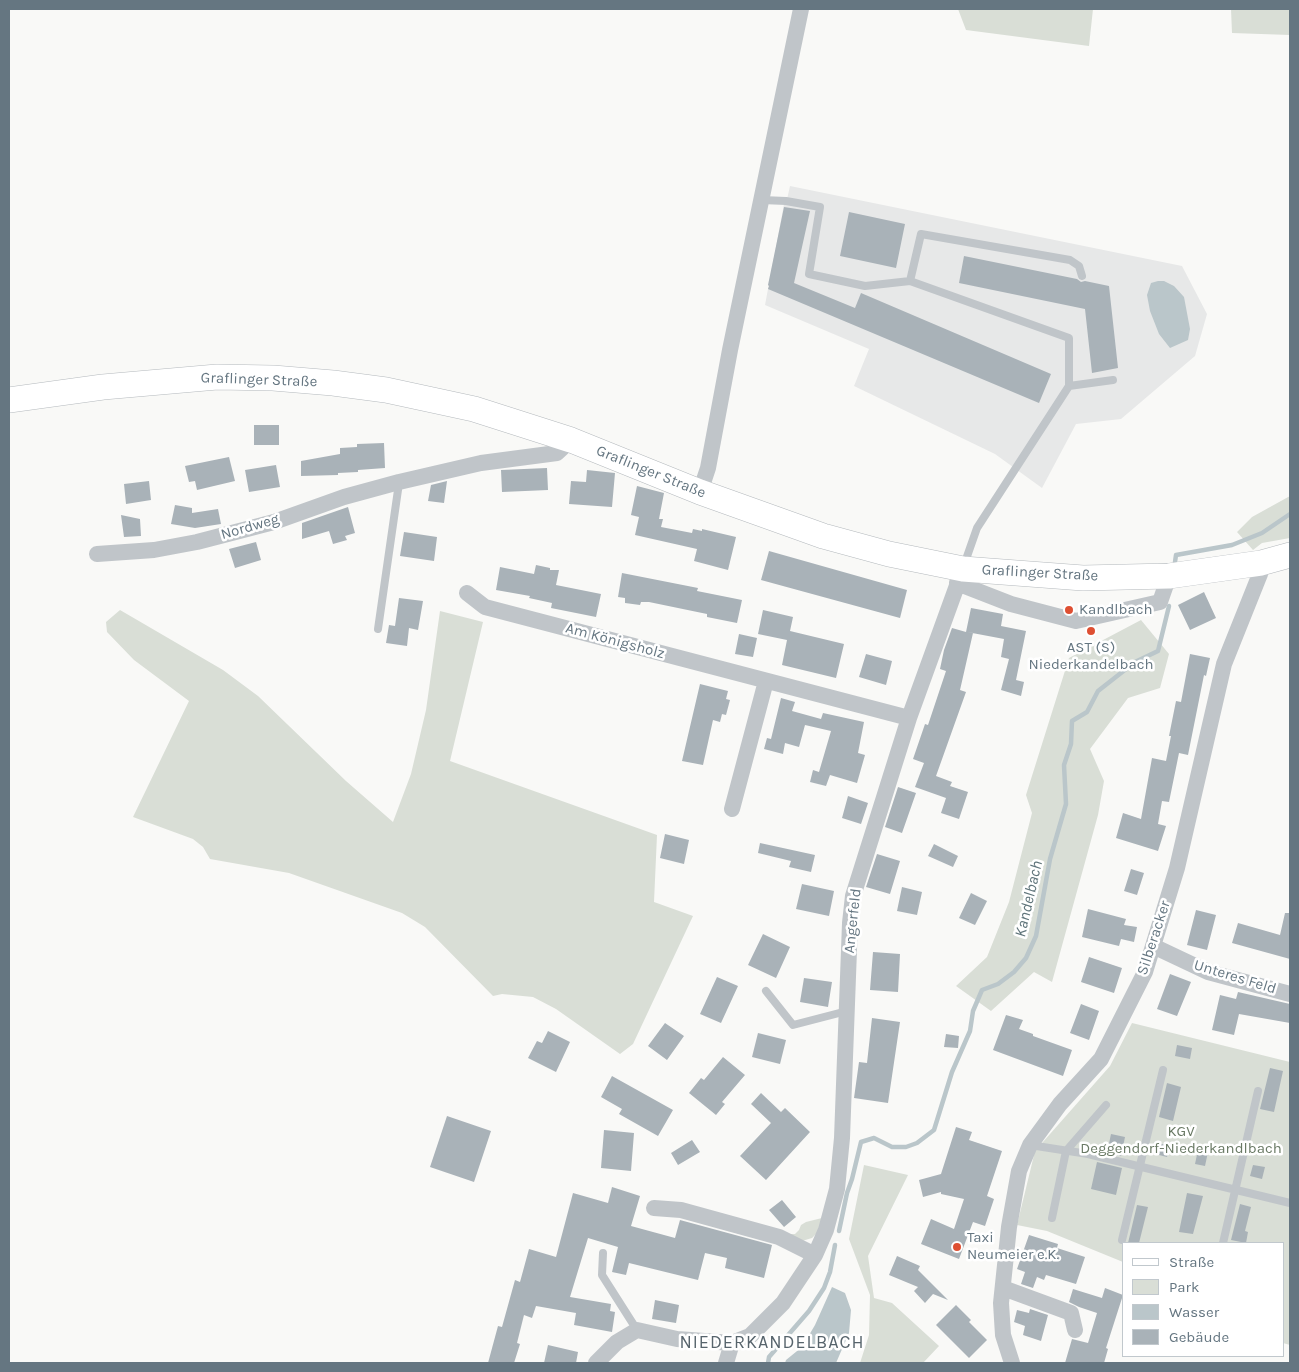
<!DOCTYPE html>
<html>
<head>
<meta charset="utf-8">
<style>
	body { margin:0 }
	#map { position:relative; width:1299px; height:1372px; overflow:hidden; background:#f9f9f7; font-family:Karla,sans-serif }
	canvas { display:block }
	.frame { position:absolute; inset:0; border:10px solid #657681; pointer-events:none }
	.legend { position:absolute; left:1122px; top:1242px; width:162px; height:115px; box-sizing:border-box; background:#fff; border:1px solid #c1c8cd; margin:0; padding:6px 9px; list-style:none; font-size:15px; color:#657681 }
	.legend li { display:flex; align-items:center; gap:10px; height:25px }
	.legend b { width:25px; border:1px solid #c1c8cd }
</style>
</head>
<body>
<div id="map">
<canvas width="1299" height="1372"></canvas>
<div class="frame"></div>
<ul class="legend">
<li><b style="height:6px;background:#fff"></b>Straße</li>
<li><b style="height:14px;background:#d9ded6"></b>Park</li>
<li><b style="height:14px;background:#bac6ca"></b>Wasser</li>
<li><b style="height:14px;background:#a9b2b8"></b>Gebäude</li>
</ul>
</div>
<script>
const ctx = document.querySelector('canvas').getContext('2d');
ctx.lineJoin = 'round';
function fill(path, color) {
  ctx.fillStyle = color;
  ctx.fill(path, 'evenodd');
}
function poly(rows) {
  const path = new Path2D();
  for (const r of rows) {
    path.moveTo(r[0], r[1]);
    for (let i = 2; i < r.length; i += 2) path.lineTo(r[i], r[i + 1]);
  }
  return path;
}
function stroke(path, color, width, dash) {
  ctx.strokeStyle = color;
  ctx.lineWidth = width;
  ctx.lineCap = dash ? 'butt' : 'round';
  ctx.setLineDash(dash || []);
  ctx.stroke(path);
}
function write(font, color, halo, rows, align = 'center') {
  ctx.font = font + ' Karla,sans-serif';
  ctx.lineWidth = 5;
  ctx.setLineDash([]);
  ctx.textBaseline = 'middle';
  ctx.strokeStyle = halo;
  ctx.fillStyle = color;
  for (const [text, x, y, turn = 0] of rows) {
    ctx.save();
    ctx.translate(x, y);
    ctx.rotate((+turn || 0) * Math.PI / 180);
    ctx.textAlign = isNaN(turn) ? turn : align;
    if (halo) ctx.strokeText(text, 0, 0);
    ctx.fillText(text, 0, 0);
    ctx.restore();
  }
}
fill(poly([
	[790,186,1182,266,1207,314,1195,356,1121,419,1076,424,1042,488,995,454,854,386,869,349,765,305,784,204,786,204]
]), '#e7e8e8');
fill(poly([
	[958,9,1093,9,1089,46,966,30],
	[1231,9,1290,9,1290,35,1232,33],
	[1290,496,1290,538,1262,543,1253,550,1237,532,1252,517],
	[120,610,223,670,258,696,346,781,393,822,411,774,426,710,440,611,483,622,450,761,657,835,654,902,693,916,633,1044,620,1054,556,1009,533,997,502,994,493,996,425,927,402,913,289,873,210,859,203,847,193,839,133,817,189,701,134,660,107,632,106,622],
	[1141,620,1169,654,1160,688,1128,698,1090,749,1104,781,1098,815,1052,982,1034,972,991,1011,956,986,987,957,1009,902,1032,813,1026,795,1069,658],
	[1132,1023,1290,1062,1290,1345,1283,1343,1283,1243,1123,1243,1123,1262,1047,1231,1017,1225,1035,1151,1110,1066],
	[864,1165,908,1175,868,1256,874,1298,892,1303,939,1346,923,1363,860,1363,869,1335,870,1295,849,1239],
	[822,1218,818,1232,812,1238,802,1241,788,1234,795,1234,799,1230,801,1225,806,1222]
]), '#d9ded6');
fill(poly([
	[1158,281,1164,281,1174,286,1184,297,1190,329,1188,340,1170,348,1159,334,1150,311,1147,295,1151,283],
	[832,1287,845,1293,851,1310,849,1333,836,1363,785,1363,786,1360,802,1347,815,1325]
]), '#bac6ca');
stroke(poly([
	[1175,562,1176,555,1232,545,1262,533,1290,514],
	[839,1231,847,1193,852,1179,861,1142,874,1138,892,1147,906,1147,917,1143,934,1130,952,1072,970,1031,973,1011,982,990,998,984,1014,972,1026,958,1036,936,1050,859,1066,804,1064,765,1071,744,1072,721,1087,712,1098,691,1135,662,1158,651,1169,606],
	[768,1363,769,1357,809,1311,824,1288,830,1272,835,1245]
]), '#bac6ca', 4.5);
fill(poly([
	[784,207,810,211,794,283,855,308,861,293,1051,374,1039,403,768,289,769,286,768,285],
	[849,212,905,224,896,268,840,256],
	[964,256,1077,279,1081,282,1085,281,1109,286,1118,368,1092,373,1085,309,959,283],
	[254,425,279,425,279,445,254,445],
	[384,443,385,468,358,470,358,472,338,473,338,475,301,476,301,461,340,454,340,448,357,447,357,444],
	[229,457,235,481,197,490,195,481,189,482,185,466],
	[276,465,280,487,249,492,245,470],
	[547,468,548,490,502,492,501,470],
	[587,470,615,473,612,507,569,504,571,481,586,482],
	[149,481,151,500,126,504,124,484],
	[447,481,444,503,428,501,431,485],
	[637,486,664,493,659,519,663,519,661,527,692,533,693,529,702,531,702,529,736,537,728,570,694,561,697,549,635,535,639,517,631,515],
	[175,505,192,508,192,513,218,509,221,524,195,528,171,524],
	[348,507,355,533,345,536,347,540,333,544,329,531,302,539,302,523],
	[121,515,140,519,141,536,124,537],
	[404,532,437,537,434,561,400,556],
	[256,542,261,560,235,568,229,549],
	[769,551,907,590,900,618,761,580],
	[536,565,550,568,550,570,559,570,556,585,601,594,596,617,551,608,552,603,529,598,530,596,496,590,500,567,534,574],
	[622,573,698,588,697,591,742,600,737,623,707,617,707,614,649,602,641,602,640,605,625,603,625,598,618,597],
	[1204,592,1216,618,1190,630,1178,605],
	[399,598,423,601,418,630,409,628,407,646,386,643,389,625,395,626],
	[971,608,1003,614,1001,626,1026,631,1016,680,1024,682,1021,696,1001,690,1009,659,1001,657,1004,639,967,632,973,633,960,690,966,692,936,776,952,782,950,786,968,792,959,819,941,813,946,798,915,787,924,763,913,759,925,724,928,725,946,671,940,669,944,650,952,628,966,632],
	[763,610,793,617,790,631,844,644,836,678,782,665,787,640,758,634],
	[739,634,757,638,753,657,735,654],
	[866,654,892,661,886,685,859,677],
	[1190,654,1210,658,1206,676,1204,675,1188,755,1179,753,1169,802,1162,801,1158,824,1166,826,1158,851,1116,838,1123,813,1141,819,1152,758,1166,761,1171,736,1169,736,1176,701,1181,702],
	[700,684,728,691,726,699,730,700,726,715,722,714,720,722,713,720,703,765,682,761],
	[781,698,795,702,792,711,821,719,823,713,864,722,858,753,865,755,857,783,830,775,826,786,810,782,813,770,819,772,831,731,805,725,799,747,785,743,783,754,764,749,767,738,771,739],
	[898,787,916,793,902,833,885,827],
	[848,796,868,803,861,824,842,818],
	[665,834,689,840,684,864,660,858],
	[760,843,815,855,811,872,789,867,791,861,758,853],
	[934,844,958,856,953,867,928,856],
	[877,854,900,861,890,894,866,887],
	[1131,869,1144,873,1137,895,1124,891],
	[802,884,834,891,829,916,796,909],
	[902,887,922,892,917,915,897,911],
	[971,893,987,901,975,925,959,918],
	[1088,909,1126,919,1124,925,1137,927,1134,942,1121,939,1119,946,1082,937],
	[1196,910,1216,915,1207,950,1187,945],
	[1285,913,1290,913,1290,959,1232,943,1238,923,1280,935],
	[763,934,790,947,776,978,748,965],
	[873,952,900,954,898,992,870,990],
	[1089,957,1122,968,1114,993,1081,982],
	[1170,974,1191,982,1177,1016,1157,1009],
	[717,977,738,986,721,1023,700,1014],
	[804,978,832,982,828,1007,800,1002],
	[1238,992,1290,1004,1290,1023,1239,1014,1234,1035,1212,1030,1220,995,1236,999],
	[1081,1004,1099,1011,1089,1040,1070,1033],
	[1006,1015,1023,1020,1019,1029,1033,1034,1033,1036,1072,1050,1063,1076,993,1050],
	[872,1018,900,1022,888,1103,854,1098,859,1062,867,1063],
	[665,1023,684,1036,667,1060,648,1046],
	[548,1031,570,1042,556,1072,528,1058,537,1041,542,1043],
	[758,1033,786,1040,780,1064,752,1057],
	[946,1034,959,1036,958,1048,944,1047],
	[1177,1045,1192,1048,1190,1059,1175,1056],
	[723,1057,745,1075,722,1102,725,1104,716,1115,689,1093,701,1078,704,1080],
	[1270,1068,1283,1071,1274,1112,1260,1109],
	[612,1076,673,1110,658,1136,619,1114,622,1109,601,1097],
	[1167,1083,1181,1087,1173,1121,1159,1117],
	[761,1093,781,1112,785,1108,810,1132,766,1180,740,1156,771,1123,751,1104],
	[447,1116,491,1131,474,1182,430,1167],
	[956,1127,972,1132,969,1140,1002,1151,987,1196,994,1199,985,1226,973,1222,959,1259,921,1244,931,1219,954,1229,964,1199,941,1194,941,1192,923,1197,919,1180,941,1174],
	[604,1130,634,1133,631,1171,601,1168],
	[1111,1134,1125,1137,1121,1156,1107,1153],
	[692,1140,700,1152,678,1165,671,1153],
	[1154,1142,1170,1146,1167,1157,1151,1153],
	[1198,1150,1208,1152,1205,1166,1195,1164],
	[1097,1162,1122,1168,1116,1195,1091,1189],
	[1253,1165,1265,1167,1262,1179,1250,1176],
	[612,1187,640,1196,631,1226,675,1238,680,1220,772,1245,764,1278,725,1268,727,1258,705,1253,698,1280,629,1263,626,1275,612,1272,618,1247,588,1238,570,1297,611,1304,610,1311,615,1312,612,1332,574,1325,576,1313,536,1306,532,1318,524,1315,517,1343,520,1344,514,1363,488,1363,498,1326,502,1327,515,1280,520,1282,529,1249,556,1257,573,1193,608,1203],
	[1187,1193,1203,1196,1193,1234,1179,1232],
	[782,1200,796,1217,784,1227,769,1210],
	[1240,1204,1251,1207,1245,1231,1248,1232,1246,1243,1231,1240],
	[1137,1205,1148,1207,1139,1243,1128,1243],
	[1029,1235,1058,1244,1057,1248,1085,1257,1076,1284,1046,1275,1044,1280,1037,1277,1033,1288,1021,1284,1025,1272,1017,1269],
	[897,1256,920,1266,918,1270,948,1300,933,1294,925,1303,914,1291,918,1287,889,1275],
	[1105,1288,1123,1295,1106,1348,1108,1349,1104,1363,1065,1363,1072,1339,1088,1343,1097,1313,1079,1307,1069,1302,1073,1289,1102,1298],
	[655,1300,679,1305,676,1323,652,1319],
	[956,1305,971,1320,969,1322,987,1340,969,1358,936,1325],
	[1030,1309,1048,1315,1041,1341,1023,1335,1025,1326,1014,1322,1017,1310,1029,1313],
	[548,1345,578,1352,576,1363,544,1363]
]), '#a9b2b8');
const primary = poly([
	[9,400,103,387,217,377,273,378,333,383,386,390,474,409,571,440,700,492,823,536,889,554,963,569,1083,578,1169,576,1261,563,1290,555]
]);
stroke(primary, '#b4b9bd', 26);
stroke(poly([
	[762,200,786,201,820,207,809,274,865,286,910,281,1069,338,1069,386,977,528,964,565],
	[910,281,921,234,1070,260,1079,266,1082,276],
	[1069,386,1113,380],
	[378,629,399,483],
	[766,991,793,1025,847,1011],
	[1030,1145,1088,1154,1290,1203],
	[1052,1218,1066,1151,1106,1105],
	[1122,1240,1163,1070],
	[1223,1243,1258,1091],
	[603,1253,602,1275,637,1330]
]), '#c0c5c9', 8);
stroke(poly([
	[700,492,708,468,730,350,801,9],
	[97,554,154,550,197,542,274,522,344,497,399,482,481,463,557,453,571,440],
	[957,583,1011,604,1076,621,1160,602,1169,576],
	[467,593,485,607,909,718],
	[732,809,766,681],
	[1153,946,1208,972,1290,994],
	[654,1208,681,1210,779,1237,815,1255],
	[1003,1288,1071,1313,1075,1330],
	[596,1363,617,1342,637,1330,677,1339,732,1343],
	[726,1363,732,1343,750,1336,783,1303,815,1255,826,1230,837,1189,842,1138,850,923,853,896,909,718,963,569],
	[1012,1363,1003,1335,1001,1303,1009,1227,1019,1171,1030,1145,1060,1104,1101,1059,1145,972,1177,868,1224,664,1260,574,1261,563]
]), '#c0c5c9', 16);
stroke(primary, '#fff', 25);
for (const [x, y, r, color] of [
	[1069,610,5,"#de4f32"],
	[1091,631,5,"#de4f32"],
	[957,1247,5,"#de4f32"]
]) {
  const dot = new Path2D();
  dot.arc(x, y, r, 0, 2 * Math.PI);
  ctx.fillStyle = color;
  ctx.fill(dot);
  stroke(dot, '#fff', 2);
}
write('15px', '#657681', '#fff', [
	["Graflinger Straße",259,380,2],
	["Graflinger Straße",651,472,22],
	["Nordweg",250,527,-16],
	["Graflinger Straße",1040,573,3],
	["Am Königsholz",615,641,15],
	["Angerfeld",853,921,-84],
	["Silberacker",1154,938,-72],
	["Unteres Feld",1235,977,17]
]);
write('15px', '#657681', '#fff', [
	["Kandlbach",1079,610],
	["AST (S)",1091,648,"center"],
	["Niederkandelbach",1091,665,"center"],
	["Taxi",967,1238],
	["Neumeier e.K.",967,1255]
], 'left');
write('15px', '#697964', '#fff', [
	["KGV",1181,1132],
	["Deggendorf-Niederkandlbach",1181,1149]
]);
write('italic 16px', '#60757b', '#fff', [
	["Kandelbach",1029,899,-77]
]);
ctx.letterSpacing = '1px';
write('18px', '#57646c', '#fff', [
	["NIEDERKANDELBACH",772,1343]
]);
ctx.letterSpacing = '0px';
</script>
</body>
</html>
